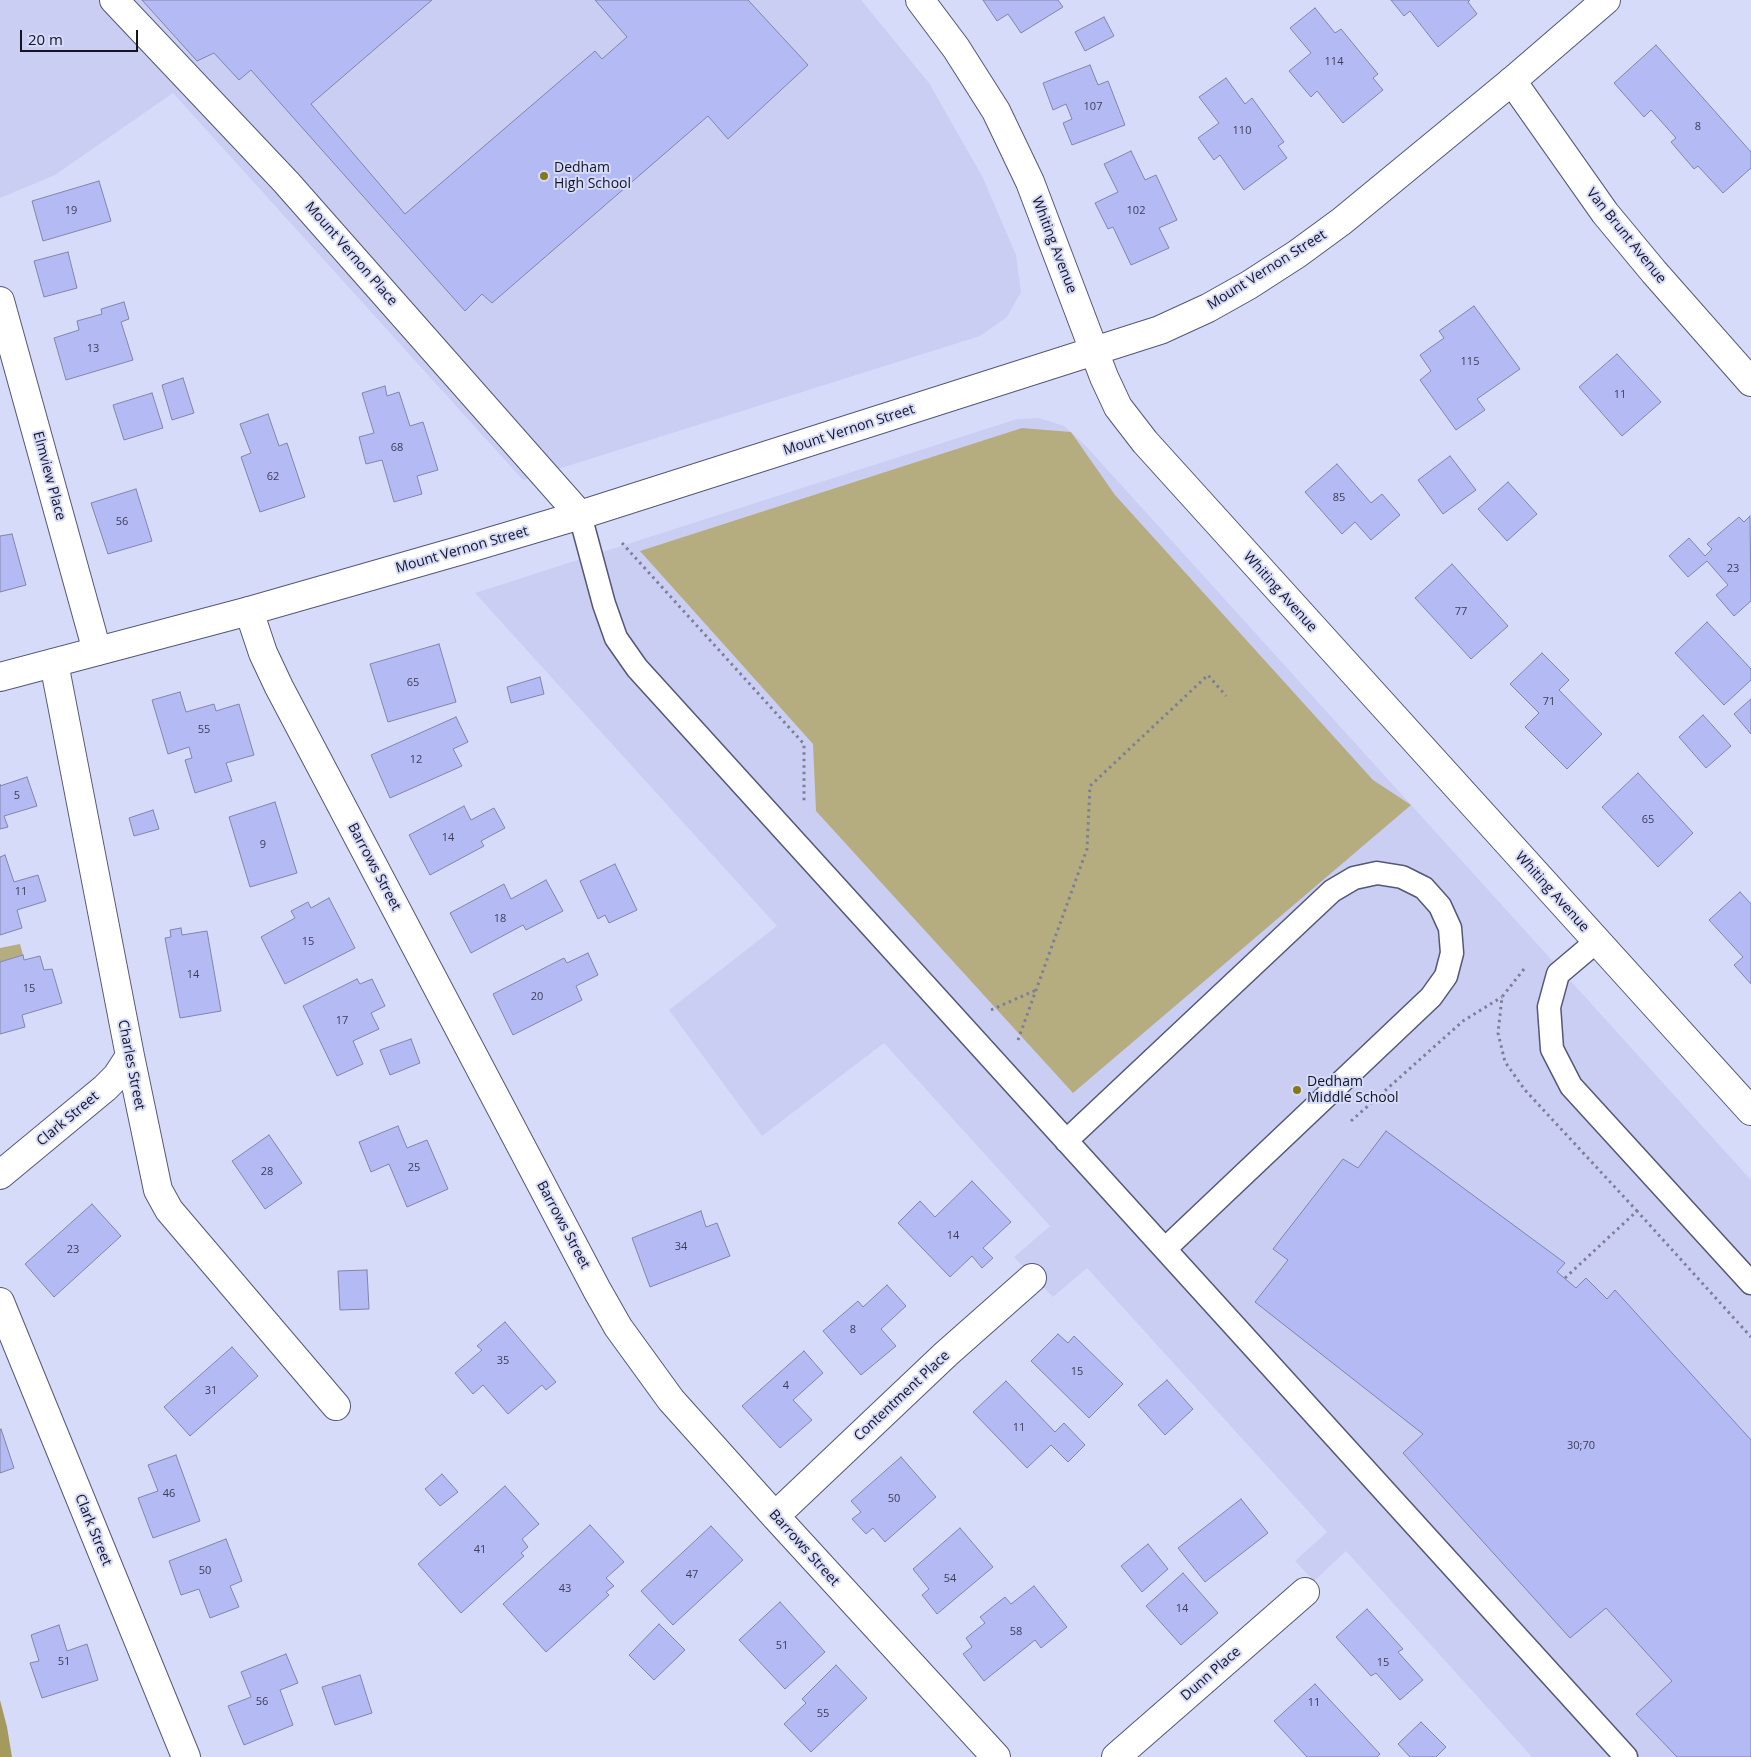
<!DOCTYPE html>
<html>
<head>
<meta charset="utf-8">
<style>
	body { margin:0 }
	#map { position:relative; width:1751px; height:1757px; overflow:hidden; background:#d7dbfa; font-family:"Open Sans",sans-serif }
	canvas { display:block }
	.scale { position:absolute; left:20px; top:30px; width:118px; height:22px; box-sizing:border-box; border:2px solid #141522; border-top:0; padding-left:6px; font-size:15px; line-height:18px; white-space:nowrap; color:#141522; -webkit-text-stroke:4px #d7dbfa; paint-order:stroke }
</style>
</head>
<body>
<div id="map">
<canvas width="1751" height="1757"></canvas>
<div class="scale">20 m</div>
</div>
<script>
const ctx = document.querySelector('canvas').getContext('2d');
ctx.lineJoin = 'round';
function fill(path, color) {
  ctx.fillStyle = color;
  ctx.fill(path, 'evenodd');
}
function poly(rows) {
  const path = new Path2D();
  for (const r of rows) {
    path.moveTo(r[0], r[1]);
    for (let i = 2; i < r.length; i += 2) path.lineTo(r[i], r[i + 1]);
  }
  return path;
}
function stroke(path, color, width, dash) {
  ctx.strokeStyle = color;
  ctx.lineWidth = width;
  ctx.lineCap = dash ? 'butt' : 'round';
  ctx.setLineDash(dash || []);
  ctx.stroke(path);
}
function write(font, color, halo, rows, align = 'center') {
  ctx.font = font + ' "Open Sans",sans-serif';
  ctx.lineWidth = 4;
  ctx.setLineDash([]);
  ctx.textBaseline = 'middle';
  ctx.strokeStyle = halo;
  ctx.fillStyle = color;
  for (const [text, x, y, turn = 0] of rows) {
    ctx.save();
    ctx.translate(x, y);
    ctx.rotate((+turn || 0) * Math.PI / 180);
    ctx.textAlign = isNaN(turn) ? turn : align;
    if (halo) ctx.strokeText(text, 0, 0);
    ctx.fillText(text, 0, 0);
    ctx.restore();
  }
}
fill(poly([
	[0,0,861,0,929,83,983,178,1016,255,1021,292,1007,317,980,336,523,480,173,93,55,175,0,198],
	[1039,418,1064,426,1085,445,1751,1180,1751,1757,1532,1757,1346,1551,1314,1581,1295,1561,1327,1532,1087,1268,1053,1297,1014,1257,1050,1226,884,1043,762,1136,669,1010,777,926,475,593,1017,419]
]), '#cacef3');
fill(poly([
	[1022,428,1071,432,1115,495,1373,780,1411,805,1073,1093,816,811,813,744,640,551],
	[20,944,23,955,0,962,0,948]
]), '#b5ad80');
fill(poly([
	[0,1700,7,1727,12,1757,0,1757]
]), '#a49a5e');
const building = poly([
	[142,0,432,0,311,104,405,214,595,51,602,59,627,37,595,0,748,0,808,65,728,139,708,116,492,303,482,294,465,311,251,70,239,80,214,53,197,61,142,0],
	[983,0,1058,0,1063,7,1021,33,1008,14,997,21,983,0],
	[1391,0,1470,0,1468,2,1477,14,1438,47,1410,11,1404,16,1391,0],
	[1315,8,1335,33,1341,29,1378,74,1373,78,1383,90,1343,123,1317,91,1311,97,1289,71,1311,53,1290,28,1315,8],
	[1104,17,1114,36,1085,51,1075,32,1104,17],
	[1656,45,1751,152,1751,168,1723,193,1698,166,1694,169,1671,142,1676,138,1651,110,1644,117,1614,83,1656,45],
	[1090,65,1098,85,1108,81,1125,125,1072,145,1063,123,1072,119,1066,104,1053,110,1043,83,1090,65],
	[1226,78,1245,104,1252,98,1284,142,1278,146,1287,158,1244,190,1220,155,1214,160,1198,138,1219,123,1199,97,1226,78],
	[1131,151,1145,180,1156,175,1177,220,1159,228,1169,248,1131,265,1113,227,1108,229,1095,203,1118,192,1104,164,1131,151],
	[99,181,111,221,43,241,32,201,99,181],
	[68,252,77,288,44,297,34,261,68,252],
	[124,302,129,319,121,322,133,360,66,380,54,338,79,330,77,321,102,314,101,309,124,302],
	[1474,306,1520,369,1477,399,1485,410,1456,430,1420,380,1431,371,1420,355,1444,338,1439,331,1474,306],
	[1617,354,1661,402,1622,436,1579,387,1617,354],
	[183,378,194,413,172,420,162,385,183,378],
	[385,386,387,396,399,392,410,426,423,422,438,470,417,476,422,494,394,502,382,460,366,464,359,437,374,433,362,393,385,386],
	[152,393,163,428,124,440,113,405,152,393],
	[268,414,279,446,287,443,305,497,260,512,241,457,251,453,240,424,268,414],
	[1450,456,1476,490,1443,514,1418,480,1450,456],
	[1337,464,1371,503,1382,494,1400,515,1371,540,1355,522,1342,534,1305,492,1337,464],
	[1508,482,1537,514,1507,541,1478,509,1508,482],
	[136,489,152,541,108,554,91,503,136,489],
	[1750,516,1751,601,1734,616,1716,595,1728,585,1707,561,1688,577,1669,556,1689,538,1705,556,1712,549,1707,544,1739,517,1744,522,1750,516],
	[12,534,26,585,0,592,0,536,12,534],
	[1452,564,1508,626,1471,659,1415,598,1452,564],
	[1707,622,1751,669,1751,680,1724,705,1675,653,1707,622],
	[439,644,456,702,388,722,370,664,439,644],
	[1542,653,1569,680,1559,690,1602,734,1567,769,1525,727,1539,713,1510,684,1542,653],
	[540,677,544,694,511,703,507,687,540,677],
	[180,692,186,712,214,704,216,711,239,704,254,755,226,763,232,781,195,793,185,760,192,758,189,747,168,754,152,700,180,692],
	[1751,699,1751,734,1734,714,1751,699],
	[1703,715,1731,746,1706,768,1679,737,1703,715],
	[456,717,468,742,453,749,462,766,390,798,371,755,456,717],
	[1638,773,1693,833,1658,867,1602,807,1638,773],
	[27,777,37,806,4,816,8,827,0,829,0,784,0,786,27,777],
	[275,802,297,873,250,887,229,817,275,802],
	[464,806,471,820,494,808,505,828,481,841,484,846,430,875,409,835,464,806],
	[153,810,159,829,134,836,129,818,153,810],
	[5,855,14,882,38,875,46,901,17,910,22,928,0,935,0,857,5,855],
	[615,864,637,910,609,923,605,915,598,919,580,881,615,864],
	[546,880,563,911,526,930,523,925,471,953,450,913,504,884,511,899,546,880],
	[1740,892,1751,904,1751,984,1734,965,1743,957,1709,920,1740,892],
	[329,898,355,948,285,984,261,937,295,918,291,911,308,902,311,908,329,898],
	[181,928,182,935,207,931,221,1011,180,1018,165,938,171,937,170,930,181,928],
	[588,953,598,975,576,986,582,1000,513,1035,493,994,564,958,567,963,588,953],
	[23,955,24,960,40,956,44,970,52,969,62,1003,22,1015,25,1027,0,1034,0,962,23,955],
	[357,979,360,984,372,979,385,1006,371,1013,379,1029,353,1041,363,1064,337,1076,303,1006,357,979],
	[411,1039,420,1063,390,1075,380,1050,411,1039],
	[398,1126,407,1148,427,1140,448,1189,407,1207,389,1164,371,1172,359,1142,398,1126],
	[1386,1131,1565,1263,1557,1272,1576,1288,1586,1278,1607,1299,1615,1290,1751,1440,1751,1757,1677,1757,1636,1714,1672,1681,1606,1608,1570,1638,1403,1453,1423,1434,1255,1302,1288,1260,1273,1249,1343,1159,1358,1168,1386,1131],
	[269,1135,302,1183,265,1209,232,1161,269,1135],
	[972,1181,1011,1222,983,1248,993,1258,982,1268,972,1256,950,1277,898,1223,920,1201,935,1217,972,1181],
	[92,1204,121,1236,54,1297,25,1264,92,1204],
	[701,1211,706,1227,717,1223,730,1256,650,1287,632,1238,701,1211],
	[367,1270,369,1309,340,1310,338,1271,367,1270],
	[887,1285,906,1306,881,1329,896,1346,861,1375,823,1331,858,1301,863,1307,887,1285],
	[505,1322,556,1382,546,1390,542,1385,508,1414,483,1385,473,1394,455,1373,482,1350,477,1346,505,1322],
	[1058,1334,1068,1343,1074,1336,1123,1384,1089,1418,1031,1361,1058,1334],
	[232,1347,258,1376,190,1436,164,1407,232,1347],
	[804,1351,823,1373,793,1400,812,1420,780,1448,742,1406,804,1351],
	[1167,1380,1193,1409,1165,1435,1138,1405,1167,1380],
	[1006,1381,1055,1432,1064,1423,1085,1445,1068,1462,1051,1445,1027,1468,973,1412,1006,1381],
	[1,1429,14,1468,0,1473,0,1430,1,1429],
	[176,1455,200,1521,153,1538,138,1498,158,1491,148,1465,176,1455],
	[901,1457,936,1497,885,1542,873,1528,866,1534,852,1519,861,1512,851,1501,901,1457],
	[442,1474,458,1492,440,1506,425,1489,442,1474],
	[505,1486,539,1524,522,1539,528,1547,521,1553,524,1556,461,1613,418,1564,505,1486],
	[1241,1499,1268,1533,1205,1582,1178,1548,1241,1499],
	[590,1525,624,1562,606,1578,614,1586,606,1592,609,1595,546,1652,503,1604,590,1525],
	[711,1526,743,1560,673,1625,641,1591,711,1526],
	[960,1528,993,1567,937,1614,922,1595,929,1589,913,1569,960,1528],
	[226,1539,242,1581,230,1586,239,1607,210,1618,199,1589,181,1595,169,1561,226,1539],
	[1148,1544,1168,1569,1142,1592,1121,1566,1148,1544],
	[1183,1573,1218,1613,1181,1645,1146,1606,1183,1573],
	[1034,1586,1067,1627,1041,1648,1035,1640,984,1681,963,1654,972,1647,966,1638,985,1623,980,1617,1005,1597,1011,1604,1034,1586],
	[780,1602,825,1652,785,1689,739,1640,780,1602],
	[1367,1609,1403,1649,1398,1652,1423,1680,1400,1700,1376,1673,1371,1676,1336,1637,1367,1609],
	[659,1624,685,1650,654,1680,629,1655,659,1624],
	[59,1625,67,1651,87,1644,98,1680,42,1698,30,1663,39,1661,31,1635,59,1625],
	[286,1654,298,1683,280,1690,293,1725,244,1745,228,1706,251,1697,241,1672,286,1654],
	[836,1665,867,1698,811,1752,784,1724,806,1703,802,1699,836,1665],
	[360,1675,372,1713,335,1725,322,1687,360,1675],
	[1315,1684,1380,1754,1377,1757,1307,1757,1274,1721,1315,1684],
	[1421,1722,1446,1747,1436,1757,1410,1757,1398,1744,1421,1722]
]);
fill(building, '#b4baf3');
stroke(building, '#8285a9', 1);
const lane = poly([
	[580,515,604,604,616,638,637,668,1626,1757],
	[1597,941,1558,974,1549,1007,1552,1049,1571,1086,1751,1283],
	[1066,1141,1332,891,1354,878,1377,873,1402,877,1424,888,1440,906,1450,928,1452,953,1446,976,1431,997,1165,1249]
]);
const street = poly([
	[114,0,286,182,580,515],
	[1512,81,1605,213,1654,272,1751,382],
	[0,301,97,651],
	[249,611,263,653,279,687,597,1290,618,1327,671,1400,775,1516,996,1757],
	[54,663,130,1056,158,1190,169,1210,336,1406],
	[0,1175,105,1088,117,1076,130,1056],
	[0,1302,186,1757],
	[775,1516,946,1354,1032,1278],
	[1116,1757,1305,1592]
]);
const secondary = poly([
	[920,0,956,48,996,111,1030,182,1104,377,1118,407,1145,442,1751,1111],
	[0,677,249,611,469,548,580,515,1160,330,1208,308,1249,285,1297,254,1342,221,1512,81,1606,0]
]);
stroke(lane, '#545778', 25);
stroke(street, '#545778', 30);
stroke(secondary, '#545778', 30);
stroke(poly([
	[622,543,804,744,804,804],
	[1524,969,1502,997,1498,1033,1505,1062,1525,1090,1637,1211],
	[991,1010,1036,990],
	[1018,1040,1087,849,1090,786,1208,675,1226,696],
	[1351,1121,1463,1021,1502,997],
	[1565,1278,1637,1211,1751,1337]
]), '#7c7f95', 3, [2.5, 4]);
stroke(lane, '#fff', 22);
stroke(street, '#fff', 28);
stroke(secondary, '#fff', 28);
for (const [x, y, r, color] of [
	[544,176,5,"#85771a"],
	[1297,1090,5,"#85771a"]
]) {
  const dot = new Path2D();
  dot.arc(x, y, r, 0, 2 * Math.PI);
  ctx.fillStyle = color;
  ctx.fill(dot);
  stroke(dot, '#d7dbfa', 2);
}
write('11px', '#3c3e56', null, [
	["114",1334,62],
	["107",1093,107],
	["8",1698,127],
	["110",1242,131],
	["19",71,211],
	["102",1136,211],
	["13",93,349],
	["115",1470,362],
	["11",1620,395],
	["68",397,448],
	["62",273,477],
	["85",1339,498],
	["56",122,522],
	["23",1733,569],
	["77",1461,612],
	["65",413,683],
	["71",1549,702],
	["55",204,730],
	["12",416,760],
	["5",17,796],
	["65",1648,820],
	["14",448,838],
	["9",263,845],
	["11",21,892],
	["18",500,919],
	["15",308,942],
	["14",193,975],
	["15",29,989],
	["20",537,997],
	["17",342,1021],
	["25",414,1168],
	["28",267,1172],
	["14",953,1236],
	["34",681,1247],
	["23",73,1250],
	["8",853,1330],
	["35",503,1361],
	["15",1077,1372],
	["4",786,1386],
	["31",211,1391],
	["11",1019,1428],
	["30;70",1581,1446],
	["46",169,1494],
	["50",894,1499],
	["41",480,1550],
	["50",205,1571],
	["47",692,1575],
	["54",950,1579],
	["43",565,1589],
	["14",1182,1609],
	["58",1016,1632],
	["51",782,1646],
	["51",64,1662],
	["15",1383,1663],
	["56",262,1702],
	["11",1314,1703],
	["55",823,1714]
]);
write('14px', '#141522', '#d7dbfa', [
	["Dedham",554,168],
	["High School",554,184],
	["Dedham",1307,1082],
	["Middle School",1307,1098]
], 'left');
write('14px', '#141522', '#d7dbfa', [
	["Van Brunt Avenue",1626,236,51],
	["Whiting Avenue",1054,245,69],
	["Mount Vernon Place",351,254,49],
	["Mount Vernon Street",1267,270,-32],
	["Mount Vernon Street",849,430,-18],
	["Elmview Place",49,476,75],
	["Mount Vernon Street",462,550,-16],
	["Whiting Avenue",1280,592,48],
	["Barrows Street",374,867,62],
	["Whiting Avenue",1552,892,48],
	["Charles Street",131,1065,79],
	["Clark Street",68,1119,-40],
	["Barrows Street",563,1225,62],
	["Contentment Place",902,1396,-43],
	["Clark Street",93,1530,68],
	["Barrows Street",804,1548,48],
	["Dunn Place",1211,1674,-41]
]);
</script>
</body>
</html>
